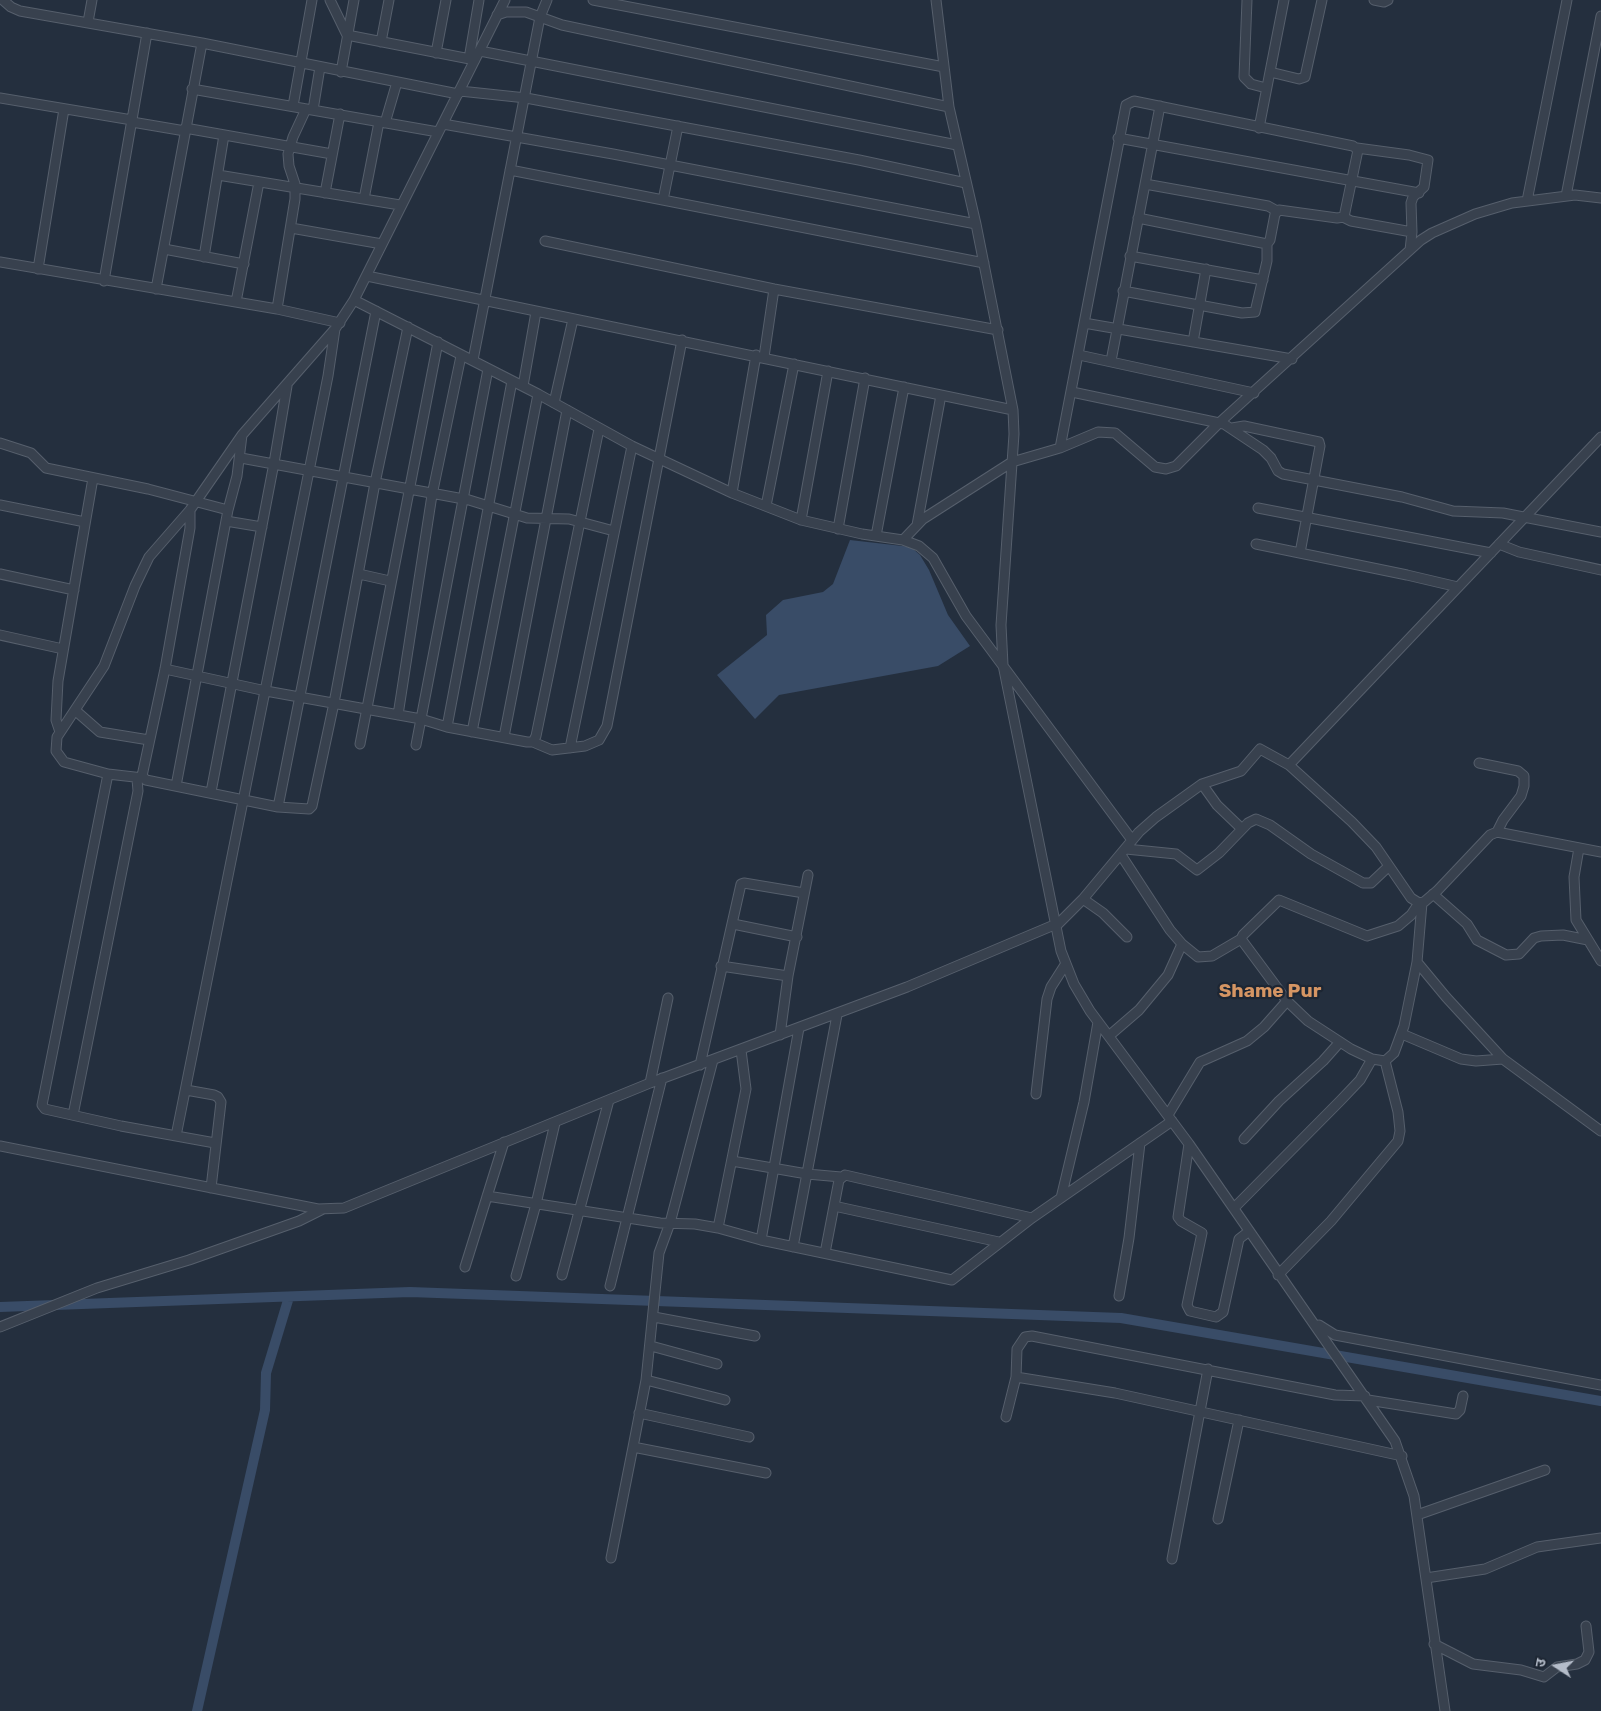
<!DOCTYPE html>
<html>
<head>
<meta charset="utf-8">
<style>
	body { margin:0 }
	#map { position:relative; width:1601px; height:1711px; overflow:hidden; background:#242f3e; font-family:Rubik,"Noto Sans Devanagari",sans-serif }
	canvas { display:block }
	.north { position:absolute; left:1531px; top:1641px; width:50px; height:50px; -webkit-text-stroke:4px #1d2633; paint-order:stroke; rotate:281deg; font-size:14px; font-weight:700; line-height:20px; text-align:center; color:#b4bcc9 }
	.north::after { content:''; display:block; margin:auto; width:18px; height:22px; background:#b4bcc9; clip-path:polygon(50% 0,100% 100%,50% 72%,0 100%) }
</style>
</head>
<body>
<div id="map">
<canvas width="1601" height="1711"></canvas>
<div class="north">उ</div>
</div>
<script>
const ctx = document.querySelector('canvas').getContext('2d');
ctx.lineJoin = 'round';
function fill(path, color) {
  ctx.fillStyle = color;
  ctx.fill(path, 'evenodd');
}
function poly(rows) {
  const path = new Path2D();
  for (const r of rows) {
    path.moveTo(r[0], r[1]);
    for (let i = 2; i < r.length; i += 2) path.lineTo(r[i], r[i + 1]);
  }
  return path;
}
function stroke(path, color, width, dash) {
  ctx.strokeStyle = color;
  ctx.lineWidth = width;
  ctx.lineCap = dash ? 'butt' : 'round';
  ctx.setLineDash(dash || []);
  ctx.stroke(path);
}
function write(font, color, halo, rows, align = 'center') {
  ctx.font = font + ' Rubik,sans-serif';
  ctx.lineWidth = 4.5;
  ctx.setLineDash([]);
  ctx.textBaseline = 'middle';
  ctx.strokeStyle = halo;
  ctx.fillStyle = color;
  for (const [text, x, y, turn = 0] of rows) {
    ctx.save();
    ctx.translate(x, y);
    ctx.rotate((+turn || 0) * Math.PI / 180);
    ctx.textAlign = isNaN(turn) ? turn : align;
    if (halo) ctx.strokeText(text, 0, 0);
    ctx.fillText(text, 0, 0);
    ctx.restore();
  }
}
fill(poly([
	[850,540,911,547,920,555,929,570,948,615,970,646,938,666,779,695,755,719,717,675,767,635,766,615,783,600,823,592,833,584]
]), '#394c67');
stroke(poly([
	[0,1307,410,1292,1121,1318,1601,1401],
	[197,1711,265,1410,266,1373,289,1297]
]), '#394c67', 10);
const minor = poly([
	[3,0,11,7,20,11,202,43,458,94],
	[330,0,347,35,475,60],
	[593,0,944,67],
	[936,0,949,107,976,224,1013,410,1014,434,1001,625,1003,665,1061,951,1074,984,1090,1011,1189,1144,1395,1441,1414,1496,1445,1711],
	[1247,0,1244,77,1251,84,1266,88],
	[1374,0,1384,2,1388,0],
	[497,15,506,12,526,12,562,25,949,107],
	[88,22,92,0],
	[381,42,389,0],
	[480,51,957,145],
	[436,53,446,0],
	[469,59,479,0],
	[341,72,354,0],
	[1270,72,1299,79,1305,77,1322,0],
	[192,89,438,132],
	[460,91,526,98,859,160,966,183],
	[0,98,132,120],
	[293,106,312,0],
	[313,110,320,67],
	[132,122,185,131],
	[385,123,397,82],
	[443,124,613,154,976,224],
	[185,128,332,154],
	[1259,128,1284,0],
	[1118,138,1419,193],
	[1357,148,1409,155,1428,160,1424,187,1413,197,1411,203,1412,232,1410,250],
	[510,170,984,263],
	[218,175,400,205],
	[1145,184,1268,206,1277,211],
	[325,193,340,114],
	[1566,196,1601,16],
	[364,199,379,122],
	[663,200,678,126],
	[1527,201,1567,0],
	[1343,217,1351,221,1412,232],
	[291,228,382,244],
	[545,241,774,289,998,330],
	[164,249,244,264],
	[1130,256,1263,280],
	[204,257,224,135],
	[0,262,277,309,340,323],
	[38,269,64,109],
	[367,276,1013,410],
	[104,281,147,33],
	[156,289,202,43],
	[1123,291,1242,313,1255,312,1267,261,1267,244],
	[354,300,538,394,632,446,732,493,801,520,862,534,903,540,919,546,933,558,966,616,1132,840],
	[236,302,259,182],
	[277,309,295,199,295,184,289,166,288,154,293,137,306,109],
	[1084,323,1292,359],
	[1193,342,1206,269],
	[1079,355,1254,393],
	[764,357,774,289],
	[473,360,540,17,547,0],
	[1111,361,1160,106],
	[523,386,536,312],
	[1072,392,1224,424,1263,450,1271,458,1278,471,1283,474,1402,497,1453,511,1503,513,1601,532],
	[554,403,573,319],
	[1232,428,1244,426,1319,442,1320,446,1300,553],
	[0,443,31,453,46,468,148,489,228,510],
	[1060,448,1126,105,1134,101,1353,146,1358,150,1344,217,1337,218,1279,210,1275,214,1270,240,1267,244,1138,218],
	[241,458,469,500,527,518,569,519,614,531],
	[732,493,756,355],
	[0,505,85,522],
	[766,506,794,364],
	[1258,508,1491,553],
	[190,510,190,528,165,669,142,776,146,780,278,807,309,809,312,806,334,703,375,483,408,327],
	[801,520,828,371],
	[226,521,262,527],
	[917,525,941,395],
	[838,529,865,378],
	[876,536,904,387],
	[903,540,923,519,1012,462,1060,448,1098,432,1115,433,1155,467,1166,469,1176,466,1219,423,1421,240,1432,233,1475,214,1512,203,1575,195,1601,198],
	[1256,544,1407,575,1458,587],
	[1499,544,1519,552,1601,570],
	[0,574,74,590],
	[359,574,390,581],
	[0,635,63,649],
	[165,669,266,691,421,719,447,727,527,742,533,742,536,736,599,429],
	[76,711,100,732,149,740],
	[398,715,432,495,461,356],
	[447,727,512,381],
	[60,732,56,720,58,681,93,478],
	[472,732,538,394],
	[504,737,567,410],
	[533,742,552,750,585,746,599,740,607,726,682,340],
	[360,744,438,342],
	[416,745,488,369],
	[570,748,632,446],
	[1479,763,1518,771,1524,776,1524,786,1521,796,1503,820,1497,832],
	[1289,765,1601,437],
	[108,774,42,1105,45,1109,121,1126,215,1143],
	[143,778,108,774,64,762,56,751,57,737,104,666,135,586,149,557,190,510,242,435,335,329,354,300,505,0],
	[1202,784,1217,805,1242,829],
	[176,786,228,510,237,476,242,435],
	[211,792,274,463,287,386],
	[278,807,376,311],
	[1579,848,1574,877,1576,920,1601,961],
	[1126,849,1176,854,1197,870,1219,853,1248,823,1256,819,1270,825,1311,854,1363,883,1371,883,1389,866],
	[1121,855,1170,930,1182,944,1198,957,1212,956,1241,939],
	[1433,894,1467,924,1477,940,1506,955,1519,954,1534,938,1541,936,1563,935,1588,940],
	[1083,899,1103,913,1127,937],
	[1419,903,1411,915,1398,926,1367,936,1279,900,1243,935,1241,939,1287,1001,1308,1021,1351,1049,1372,1059,1385,1061,1394,1053,1404,1026,1417,962,1422,903],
	[733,924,797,937],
	[1055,927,1083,899,1139,832,1156,817,1202,784,1241,771,1260,749,1289,765,1352,822,1376,847,1411,898,1419,903,1424,902,1437,891,1490,835,1497,832,1601,852],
	[1417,962,1446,997,1503,1059,1601,1131],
	[721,966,788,976],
	[1402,1034,1461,1059,1476,1061,1503,1059],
	[780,1035,788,976,808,875],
	[1110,1035,1139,1010,1168,975,1182,944],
	[713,1060,670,1223,659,1253,646,1380,633,1447,766,1473],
	[700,1065,741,884,744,883,804,893],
	[650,1083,668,998],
	[186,1090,214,1095,218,1097,221,1102,211,1188],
	[1036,1094,1047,999,1051,987,1065,965],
	[73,1115,138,791,137,779],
	[1168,1115,1200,1062,1247,1041,1264,1027,1287,1001],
	[176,1136,328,376,335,329],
	[1244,1139,1279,1101,1323,1061,1339,1043],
	[1189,1144,1178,1217,1181,1221,1202,1233,1187,1305,1190,1311,1216,1317,1223,1312,1239,1239,1248,1232],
	[0,1146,318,1209,344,1208,650,1083,907,987,1054,925],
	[732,1161,807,1174,841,1177],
	[487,1196,660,1223,695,1224,718,1228,761,1240,952,1280,1032,1218,1172,1121],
	[1061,1198,1084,1102,1098,1022],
	[834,1206,999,1242],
	[1234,1208,1341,1100,1360,1080,1372,1059],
	[718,1228,746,1089,741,1050],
	[761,1240,799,1028],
	[793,1247,837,1015],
	[825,1253,839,1180,845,1175,1032,1218],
	[465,1267,504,1142],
	[562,1275,609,1100],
	[1278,1275,1331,1221,1398,1141,1400,1131,1398,1112,1385,1061],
	[516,1276,536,1204,555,1123],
	[610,1286,662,1078],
	[1119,1296,1129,1238,1140,1143],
	[654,1317,755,1336],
	[1319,1325,1335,1335,1601,1385],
	[0,1327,97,1288,189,1260,299,1221,323,1209],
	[651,1346,717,1364],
	[1016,1377,1115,1393,1402,1456],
	[646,1380,725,1400],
	[1368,1400,1456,1414,1460,1410,1463,1396],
	[639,1413,749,1437],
	[1006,1417,1016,1377,1017,1349,1025,1337,1032,1336,1335,1395,1365,1396],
	[1417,1515,1545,1470],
	[1218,1519,1239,1420],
	[611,1558,633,1447],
	[1172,1559,1208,1369],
	[1426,1578,1485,1569,1537,1547,1601,1538],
	[1434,1644,1473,1664,1521,1670,1544,1677,1557,1667,1577,1664,1585,1660,1589,1652,1586,1626]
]);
stroke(minor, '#565f6c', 11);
stroke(minor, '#38414e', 9);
write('bold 19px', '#d59563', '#1d2633', [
	["Shame Pur",1270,992]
]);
</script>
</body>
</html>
